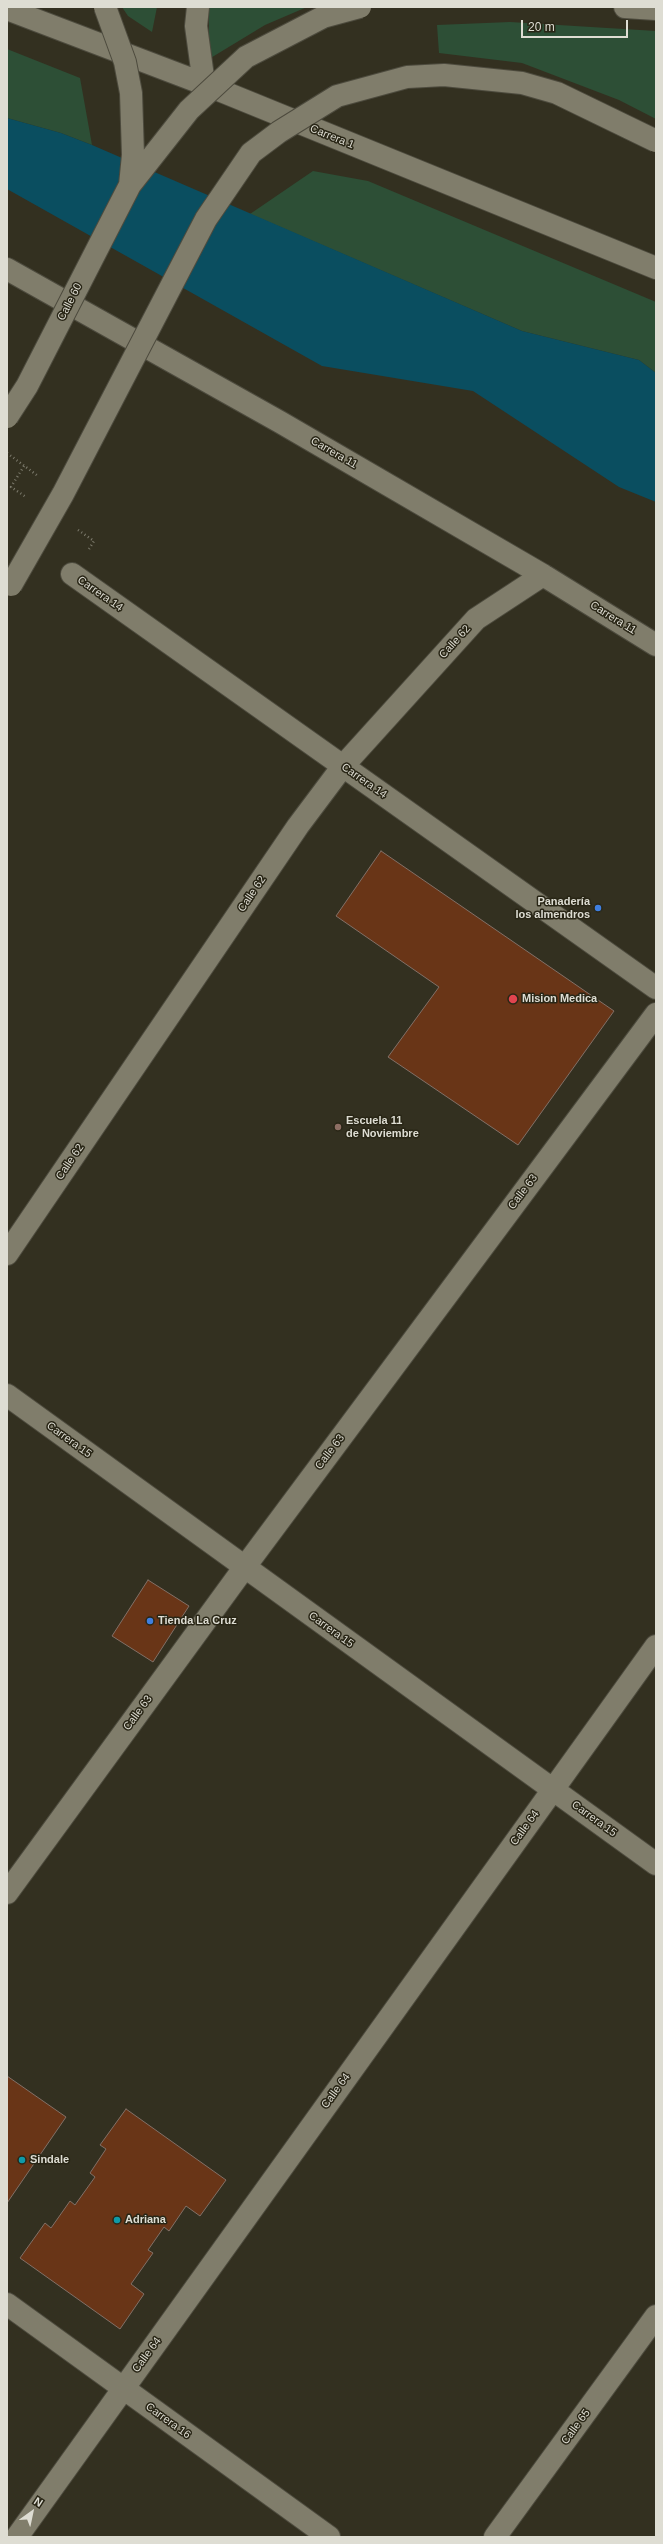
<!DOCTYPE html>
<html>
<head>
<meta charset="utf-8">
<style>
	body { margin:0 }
	#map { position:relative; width:663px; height:2544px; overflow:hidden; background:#333020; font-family:Arial,sans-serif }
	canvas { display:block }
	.frame { position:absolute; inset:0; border:8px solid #deddd3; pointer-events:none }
	.north { position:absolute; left:12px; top:2492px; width:40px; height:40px; -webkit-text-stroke:3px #292616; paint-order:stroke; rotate:33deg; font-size:11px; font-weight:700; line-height:16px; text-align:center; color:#deddd3 }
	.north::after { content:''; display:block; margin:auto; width:14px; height:18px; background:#deddd3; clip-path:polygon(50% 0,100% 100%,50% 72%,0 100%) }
	.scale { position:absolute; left:521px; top:20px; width:107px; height:18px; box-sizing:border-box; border:2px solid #deddd3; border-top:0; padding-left:5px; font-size:12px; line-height:14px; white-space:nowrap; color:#deddd3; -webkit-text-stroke:3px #292616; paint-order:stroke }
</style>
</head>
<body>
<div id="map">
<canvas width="663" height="2544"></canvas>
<div class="frame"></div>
<div class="north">N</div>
<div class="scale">20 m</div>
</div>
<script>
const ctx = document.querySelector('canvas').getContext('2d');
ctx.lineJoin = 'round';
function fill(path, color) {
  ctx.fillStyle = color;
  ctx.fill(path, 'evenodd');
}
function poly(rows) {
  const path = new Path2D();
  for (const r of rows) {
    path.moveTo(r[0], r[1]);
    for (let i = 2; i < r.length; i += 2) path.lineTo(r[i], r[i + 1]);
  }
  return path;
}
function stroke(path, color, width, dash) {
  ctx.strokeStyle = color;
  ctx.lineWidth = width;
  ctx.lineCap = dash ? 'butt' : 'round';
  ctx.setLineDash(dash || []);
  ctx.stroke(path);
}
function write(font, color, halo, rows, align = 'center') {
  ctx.font = font + ' Arial,sans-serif';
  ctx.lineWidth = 3;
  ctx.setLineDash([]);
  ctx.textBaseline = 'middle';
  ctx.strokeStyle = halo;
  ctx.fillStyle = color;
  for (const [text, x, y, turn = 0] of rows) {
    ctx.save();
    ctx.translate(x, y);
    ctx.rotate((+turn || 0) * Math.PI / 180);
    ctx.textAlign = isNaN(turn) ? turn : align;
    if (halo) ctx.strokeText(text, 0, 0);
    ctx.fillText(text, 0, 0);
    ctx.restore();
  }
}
fill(poly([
	[122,7,157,7,152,32,128,16],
	[209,7,307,7,265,25,209,59],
	[510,22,656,31,656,119,619,100,522,63,439,53,437,25],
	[7,49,80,78,92,145,61,133,7,118],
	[313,171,368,181,656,302,656,373,639,360,522,331,250,214]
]), '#2d4f36');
fill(poly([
	[7,118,61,133,92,145,522,331,639,360,656,373,656,502,619,487,473,391,322,366,7,189]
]), '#0a4e60');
const building = poly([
	[381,851,614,1011,518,1145,388,1057,439,987,336,916,381,851],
	[148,1580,189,1606,153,1662,112,1636,148,1580],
	[7,2076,66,2117,7,2203,7,2076],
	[126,2109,226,2180,200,2216,186,2206,169,2231,164,2227,148,2250,153,2253,131,2284,144,2294,120,2329,20,2258,45,2223,51,2228,70,2201,75,2205,95,2177,90,2173,106,2149,100,2145,126,2109]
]);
fill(building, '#693517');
stroke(building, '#827067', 1);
const street = poly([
	[7,269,280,422,543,575,656,645],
	[72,574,656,988],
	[7,1254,298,826,343,766,476,619,543,575],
	[7,1395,656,1864],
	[7,1893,244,1568,656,1014],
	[7,2304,329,2537],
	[17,2537,656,1646],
	[495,2537,656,2316]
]);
const secondary = poly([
	[198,7,196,26,204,84],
	[625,7,656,9],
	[7,9,204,84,656,268]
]);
stroke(street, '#4d4b3e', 24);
stroke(secondary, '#4d4b3e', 24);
stroke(poly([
	[7,453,38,476],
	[24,466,11,487,26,497],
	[78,530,94,541,89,549]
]), '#7d7b6d', 2.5, [1, 3]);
stroke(street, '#807d6b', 22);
stroke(secondary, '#807d6b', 22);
const secondaryBridge = poly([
	[105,7,125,62,131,93,133,155,130,185],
	[7,417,27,386,130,185,189,110,246,57,323,17,360,7],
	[11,585,63,494,206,219,251,153,279,132,337,96,407,77,444,75,522,83,557,93,656,141]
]);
stroke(secondaryBridge, '#4d4b3e', 24, []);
stroke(secondaryBridge, '#807d6b', 22);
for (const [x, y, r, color] of [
	[598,908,4,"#3f7fe0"],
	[513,999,5,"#e0444e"],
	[338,1127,4,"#8d6e63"],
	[150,1621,4,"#3f7fe0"],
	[22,2160,4,"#0f9aa8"],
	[117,2220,4,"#0f9aa8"]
]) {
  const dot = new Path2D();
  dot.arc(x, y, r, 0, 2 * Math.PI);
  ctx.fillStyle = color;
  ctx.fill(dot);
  stroke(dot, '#292616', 1.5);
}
write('11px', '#deddd3', '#292616', [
	["Carrera 1",332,137,22],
	["Calle 60",70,302,-63],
	["Carrera 11",334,453,30],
	["Carrera 14",100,594,35],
	["Carrera 11",613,618,32],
	["Calle 62",455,642,-48],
	["Carrera 14",364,781,35],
	["Calle 62",252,894,-56],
	["Calle 62",70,1162,-56],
	["Calle 63",523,1192,-53],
	["Carrera 15",69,1440,36],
	["Calle 63",330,1452,-53],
	["Carrera 15",331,1630,36],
	["Calle 63",138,1713,-54],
	["Carrera 15",594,1819,36],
	["Calle 64",525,1828,-54],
	["Calle 64",336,2091,-54],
	["Calle 64",147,2355,-54],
	["Carrera 16",168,2421,36],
	["Calle 65",576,2427,-54]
]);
write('bold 11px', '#deddd3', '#292616', [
	["Panadería",590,902,"right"],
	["los almendros",590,915,"right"],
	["Mision Medica",522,999],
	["Escuela 11",346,1121],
	["de Noviembre",346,1134],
	["Tienda La Cruz",158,1621],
	["Sindale",30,2160],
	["Adriana",125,2220]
], 'left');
</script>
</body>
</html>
